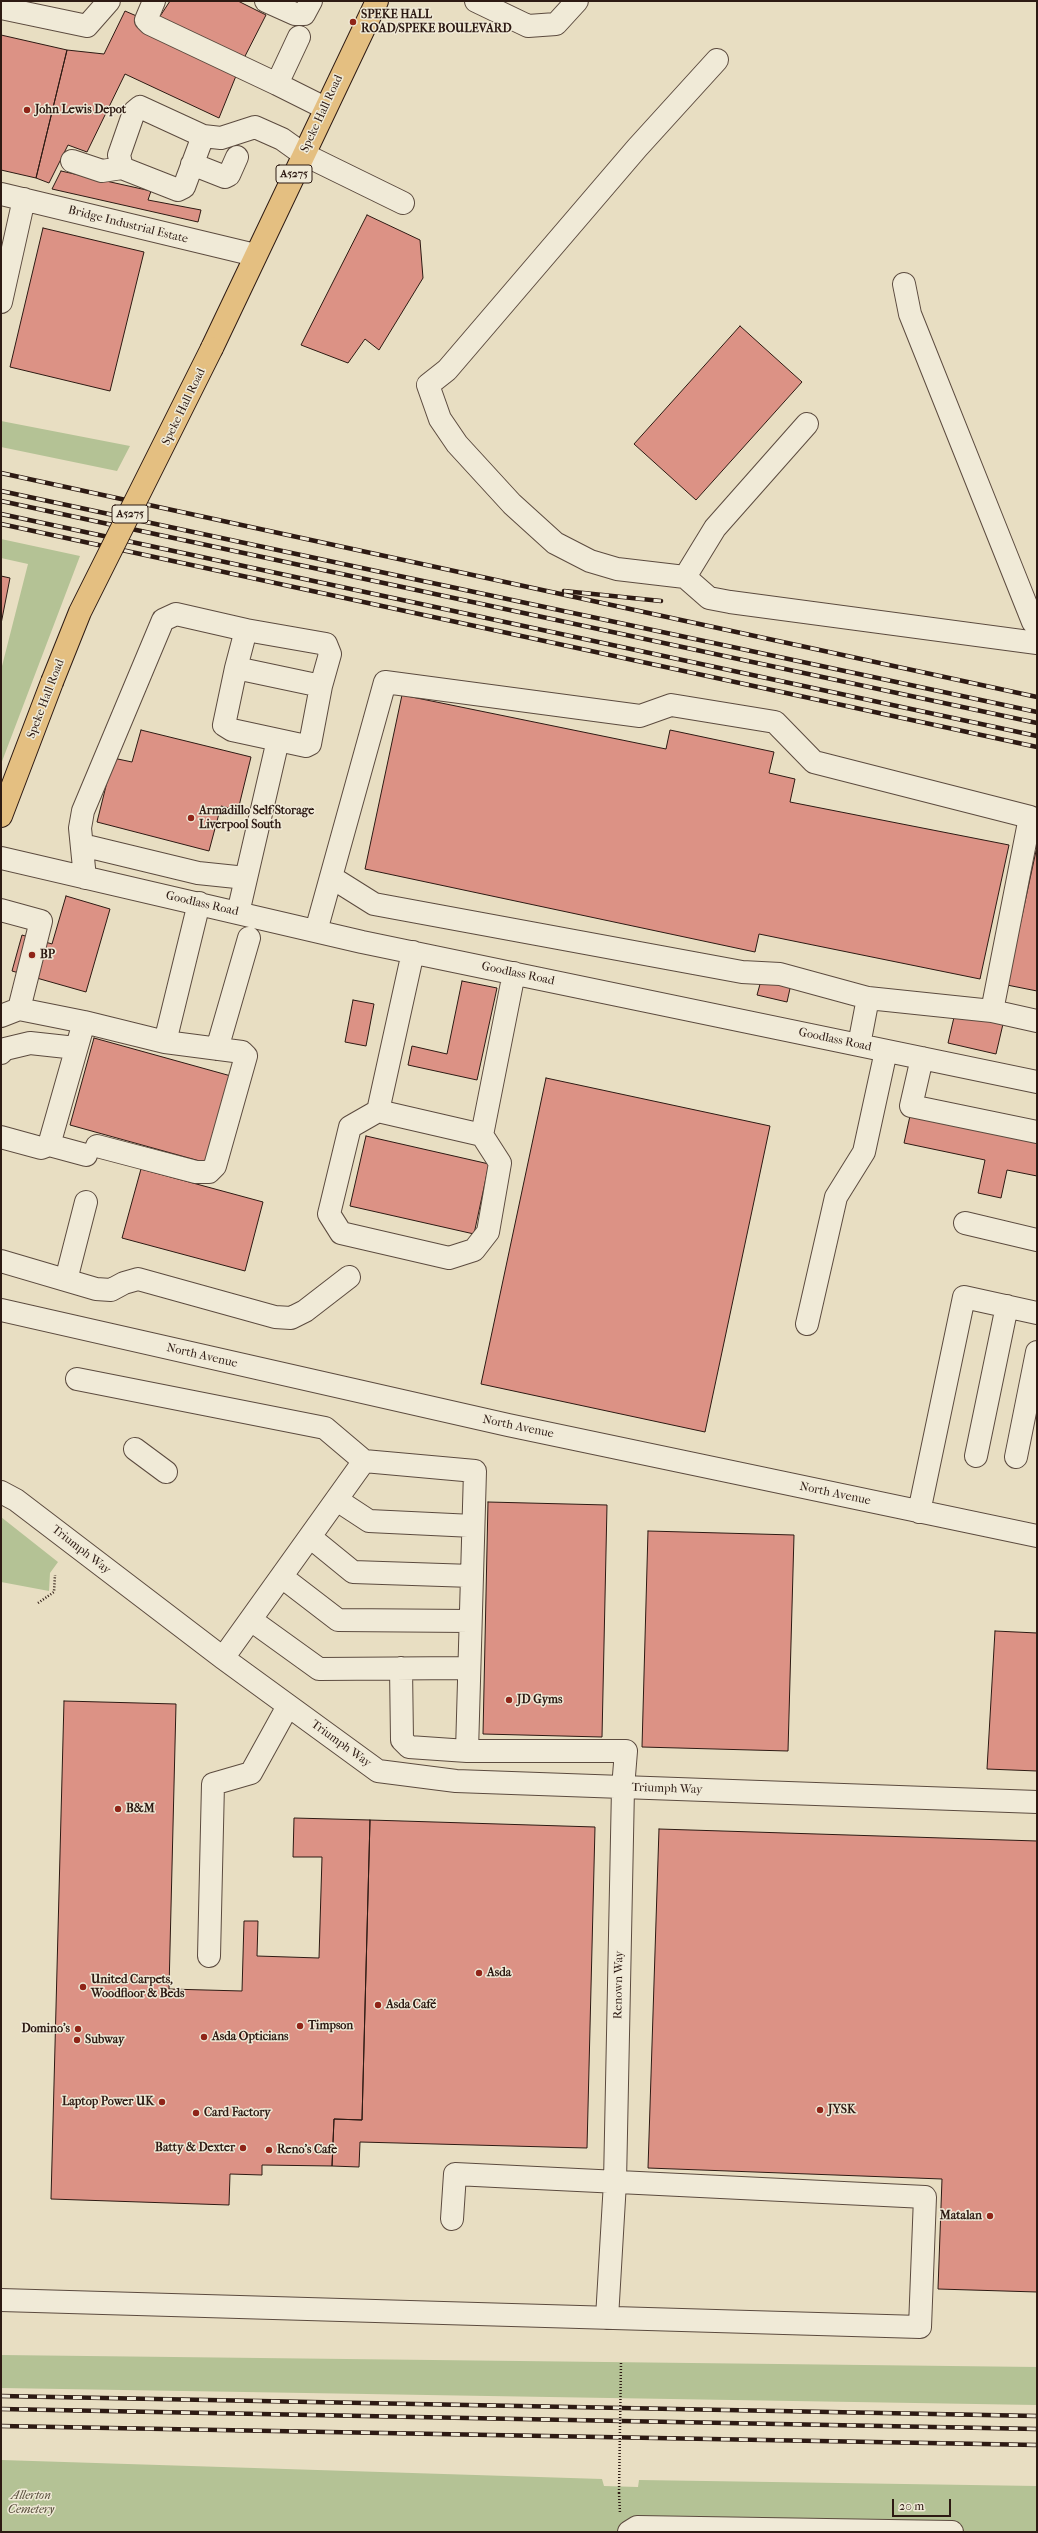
<!DOCTYPE html>
<html>
<head>
<meta charset="utf-8">
<style>
	body { margin:0 }
	#map { position:relative; width:1038px; height:2533px; overflow:hidden; background:#e8dec2; font-family:"IM FELL French Canon",serif }
	canvas { display:block }
	.frame { position:absolute; inset:0; border:2px solid #2d1a13; pointer-events:none }
	.scale { position:absolute; left:892px; top:2499px; width:59px; height:18px; box-sizing:border-box; border:2px solid #2d1a13; border-top:0; padding-left:5px; font-size:12px; line-height:14px; white-space:nowrap; color:#2d1a13; -webkit-text-stroke:3px #f0ead7; paint-order:stroke }
</style>
</head>
<body>
<div id="map">
<canvas width="1038" height="2533"></canvas>
<div class="frame"></div>
<div class="scale">20 m</div>
</div>
<script>
const ctx = document.querySelector('canvas').getContext('2d');
ctx.lineJoin = 'round';
function fill(path, color) {
  ctx.fillStyle = color;
  ctx.fill(path, 'evenodd');
}
function poly(rows) {
  const path = new Path2D();
  for (const r of rows) {
    path.moveTo(r[0], r[1]);
    for (let i = 2; i < r.length; i += 2) path.lineTo(r[i], r[i + 1]);
  }
  return path;
}
function stroke(path, color, width, dash) {
  ctx.strokeStyle = color;
  ctx.lineWidth = width;
  ctx.lineCap = dash ? 'butt' : 'round';
  ctx.setLineDash(dash || []);
  ctx.stroke(path);
}
function write(font, color, halo, rows, align = 'center') {
  ctx.font = font + ' "IM FELL French Canon",serif';
  ctx.lineWidth = 3;
  ctx.setLineDash([]);
  ctx.textBaseline = 'middle';
  ctx.strokeStyle = halo;
  ctx.fillStyle = color;
  for (const [text, x, y, turn = 0] of rows) {
    ctx.save();
    ctx.translate(x, y);
    ctx.rotate((+turn || 0) * Math.PI / 180);
    ctx.textAlign = isNaN(turn) ? turn : align;
    if (halo) ctx.strokeText(text, 0, 0);
    ctx.fillText(text, 0, 0);
    ctx.restore();
  }
}
fill(poly([
	[1,421,130,446,117,471,1,447],
	[1,539,80,556,1,764,1,670,28,564,1,558],
	[1,1517,58,1562,50,1573,49,1591,1,1582],
	[1,2355,1037,2367,1037,2405,1,2388],
	[1,2460,602,2479,604,2486,638,2487,639,2480,1037,2486,1037,2532,1,2532]
]), '#b4c295');
const building = poly([
	[170,1,238,1,266,15,240,66,219,118,125,74,87,152,68,145,49,183,36,178,67,50,104,54,125,11,155,24,170,1],
	[1,35,67,50,36,178,1,170,1,35],
	[61,171,151,191,148,200,201,210,198,222,52,189,61,171],
	[367,215,420,240,423,278,379,350,365,339,348,363,301,345,367,215],
	[43,228,144,252,110,391,10,367,43,228],
	[740,326,802,382,696,500,634,444,740,326],
	[1,576,10,578,1,624,1,576],
	[402,695,666,749,670,730,774,752,769,773,795,779,790,802,1009,845,980,979,759,934,755,952,365,869,402,695],
	[141,730,251,757,238,810,221,806,209,851,97,822,113,758,132,762,141,730],
	[1036,851,1037,851,1037,991,1007,985,1036,851],
	[66,896,110,909,86,992,12,971,22,935,52,944,66,896],
	[762,977,791,984,787,1002,757,995,762,977],
	[462,981,497,988,477,1080,408,1065,412,1046,447,1054,462,981],
	[353,1000,374,1004,366,1046,345,1042,353,1000],
	[955,1013,1003,1024,996,1054,948,1043,955,1013],
	[94,1038,231,1076,207,1163,70,1125,94,1038],
	[546,1078,770,1126,705,1432,481,1384,546,1078],
	[910,1116,1037,1143,1037,1176,1007,1170,1001,1198,978,1193,985,1160,904,1143,910,1116],
	[366,1136,489,1164,474,1234,350,1206,366,1136],
	[141,1169,263,1202,245,1271,122,1238,141,1169],
	[488,1502,607,1505,602,1737,483,1734,488,1502],
	[648,1531,794,1535,788,1751,642,1747,648,1531],
	[995,1631,1037,1633,1037,1771,987,1769,995,1631],
	[64,1701,176,1704,169,1989,242,1991,244,1921,258,1921,257,1956,319,1958,322,1857,293,1857,294,1818,370,1820,362,2120,334,2119,332,2166,262,2165,262,2175,230,2174,229,2205,51,2199,64,1701],
	[370,1820,595,1827,587,2148,360,2142,359,2167,332,2166,334,2119,362,2120,370,1820],
	[659,1829,1037,1841,1037,2292,938,2289,942,2179,648,2168,659,1829]
]);
fill(building, '#dc9285');
stroke(building, '#2d1a13', 1);
const minor = poly([
	[154,1,146,20,150,24,277,84],
	[266,1,295,14,304,14,311,1],
	[476,1,528,26,556,24,577,1],
	[1,8,87,26,109,1],
	[299,37,277,84,325,108],
	[717,60,637,148,447,370,428,385,440,419,457,444,512,504,555,543,590,561,617,569,685,577,709,598,730,602,1037,643],
	[203,136,140,107,134,112,119,155,122,168,178,190,184,187,203,136,221,138,255,127,282,139,303,154,403,203],
	[72,161,102,171,122,168],
	[192,164,225,177,229,175,237,157],
	[1,194,255,255],
	[904,284,910,314,1033,622,1037,626],
	[1,302,24,199],
	[685,577,715,528,807,424],
	[236,668,321,686,310,744,306,746,232,730,224,725,236,668,246,630,326,644,330,654,321,686],
	[82,845,198,873,246,878],
	[1,858,362,942,1037,1082],
	[85,878,80,828,83,811,163,620,176,614,246,630],
	[1,910,41,921,19,1009,1,1016],
	[238,913,278,740],
	[316,931,385,682,640,716,671,705,775,722,814,762,1030,817,992,1011,868,998,780,974,742,972,374,904,331,877],
	[413,952,378,1111,482,1135,514,973],
	[19,1009,84,1022,49,1145],
	[992,1011,1037,1021],
	[84,1022,165,1042,199,903],
	[859,1045,868,998],
	[217,1049,249,938],
	[1,1053,5,1049,30,1043,76,1048],
	[922,1058,911,1106,1037,1132],
	[378,1111,350,1127,329,1214,341,1233,449,1258,474,1250,488,1232,500,1163,482,1135],
	[1,1137,41,1148,49,1145,86,1155],
	[97,1146,196,1172,209,1172,215,1166,246,1056,242,1052,165,1042],
	[965,1223,1037,1240],
	[1,1261,96,1289,111,1290,124,1283,138,1279,275,1317,291,1318,305,1311,349,1277],
	[66,1280,86,1202],
	[1,1310,508,1425,1037,1536],
	[807,1324,836,1197,864,1152,886,1051],
	[77,1379,325,1428,364,1461,223,1658],
	[135,1449,166,1472],
	[976,1456,1007,1306],
	[1016,1457,1037,1352],
	[364,1461,475,1471,467,1751],
	[1,1492,16,1500,223,1658,378,1771,456,1781,1037,1802],
	[337,1500,369,1521,473,1526],
	[919,1512,964,1297,1037,1313],
	[310,1537,353,1572,472,1576],
	[282,1577,338,1620,470,1621],
	[251,1620,319,1669,469,1668],
	[401,1668,402,1740,409,1747,467,1751,626,1751,623,1788,615,2182,607,2318],
	[209,1956,213,1784,251,1773,288,1706],
	[1,2300,920,2327,925,2197,455,2174,452,2219],
	[629,2532,637,2527,952,2532]
]);
const highway = poly([
	[212,348,377,1],
	[1,816,52,682]
]);
stroke(minor, '#5c4b3f', 24);
stroke(highway, '#2d1a13', 24);
stroke(poly([
	[38,1603,54,1592,55,1575],
	[619,2493,620,2514]
]), '#2d1a13', 2.5, [1, 2]);
stroke(minor, '#f0ead7', 22);
stroke(highway, '#e4bf81', 22);
const rail = poly([
	[1,473,1037,697],
	[1,491,1037,712],
	[1,501,1037,723],
	[1,514,1037,736],
	[1,524,1037,747],
	[564,591,661,601],
	[1,2396,1037,2416],
	[1,2409,1037,2429],
	[1,2426,1037,2445]
]);
stroke(rail, '#2d1a13', 4.5);
stroke(rail, '#f0ead7', 3, [9]);
const highwayBridge = poly([
	[52,682,80,612,212,348]
]);
stroke(highwayBridge, '#2d1a13', 24, []);
stroke(poly([
	[619,2493,621,2362]
]), '#2d1a13', 2.5, [1, 2]);
stroke(highwayBridge, '#e4bf81', 22);
for (const [x, y, r, color] of [
	[353,22,4,"#8f2418"],
	[27,110,4,"#8f2418"],
	[191,818,4,"#8f2418"],
	[32,955,4,"#8f2418"],
	[509,1700,4,"#8f2418"],
	[118,1809,4,"#8f2418"],
	[479,1973,4,"#8f2418"],
	[83,1987,4,"#8f2418"],
	[378,2005,4,"#8f2418"],
	[300,2026,4,"#8f2418"],
	[78,2029,4,"#8f2418"],
	[204,2037,4,"#8f2418"],
	[77,2040,4,"#8f2418"],
	[162,2102,4,"#8f2418"],
	[820,2110,4,"#8f2418"],
	[196,2113,4,"#8f2418"],
	[243,2148,4,"#8f2418"],
	[269,2150,4,"#8f2418"],
	[990,2216,4,"#8f2418"]
]) {
  const dot = new Path2D();
  dot.arc(x, y, r, 0, 2 * Math.PI);
  ctx.fillStyle = color;
  ctx.fill(dot);
  stroke(dot, '#f0ead7', 1.5);
}
for (const [x, y, w] of [
	[294,174,36],
	[130,514,36]
]) {
  const box = new Path2D();
  box.roundRect(x - w / 2, y - 9, w, 18, 3);
  ctx.fillStyle = '#f0ead7';
  ctx.fill(box);
  stroke(box, '#2d1a13', 1);
}
write('bold 11px', '#2d1a13', null, [
	["A5275",294,174],
	["A5275",130,514]
]);
write('bold 12px', '#2d1a13', '#f0ead7', [
	["SPEKE HALL",361,15],
	["ROAD/SPEKE BOULEVARD",361,29],
	["John Lewis Depot",35,110],
	["Armadillo Self Storage",199,811],
	["Liverpool South",199,825],
	["BP",40,955],
	["JD Gyms",517,1700],
	["B&M",126,1809],
	["Asda",487,1973],
	["United Carpets,",91,1980],
	["Woodfloor & Beds",91,1994],
	["Asda Café",386,2005],
	["Timpson",308,2026],
	["Domino's",70,2029,"right"],
	["Asda Opticians",212,2037],
	["Subway",85,2040],
	["Laptop Power UK",154,2102,"right"],
	["JYSK",828,2110],
	["Card Factory",204,2113],
	["Batty & Dexter",235,2148,"right"],
	["Reno's Cafe",277,2150],
	["Matalan",982,2216,"right"]
], 'left');
write('12px', '#2d1a13', '#f0ead7', [
	["Speke Hall Road",322,114,-65],
	["Bridge Industrial Estate",128,225,14],
	["Speke Hall Road",184,407,-64],
	["Speke Hall Road",46,699,-69],
	["Goodlass Road",202,904,13],
	["Goodlass Road",518,974,12],
	["Goodlass Road",835,1040,12],
	["North Avenue",202,1356,13],
	["North Avenue",518,1427,12],
	["North Avenue",835,1494,12],
	["Triumph Way",81,1550,38],
	["Triumph Way",341,1744,36],
	["Triumph Way",667,1789,2],
	["Renown Way",619,1985,-89]
]);
write('italic 12px', '#564c3a', '#f0ead7', [
	["Allerton",31,2496],
	["Cemetery",31,2510]
]);
</script>
</body>
</html>
